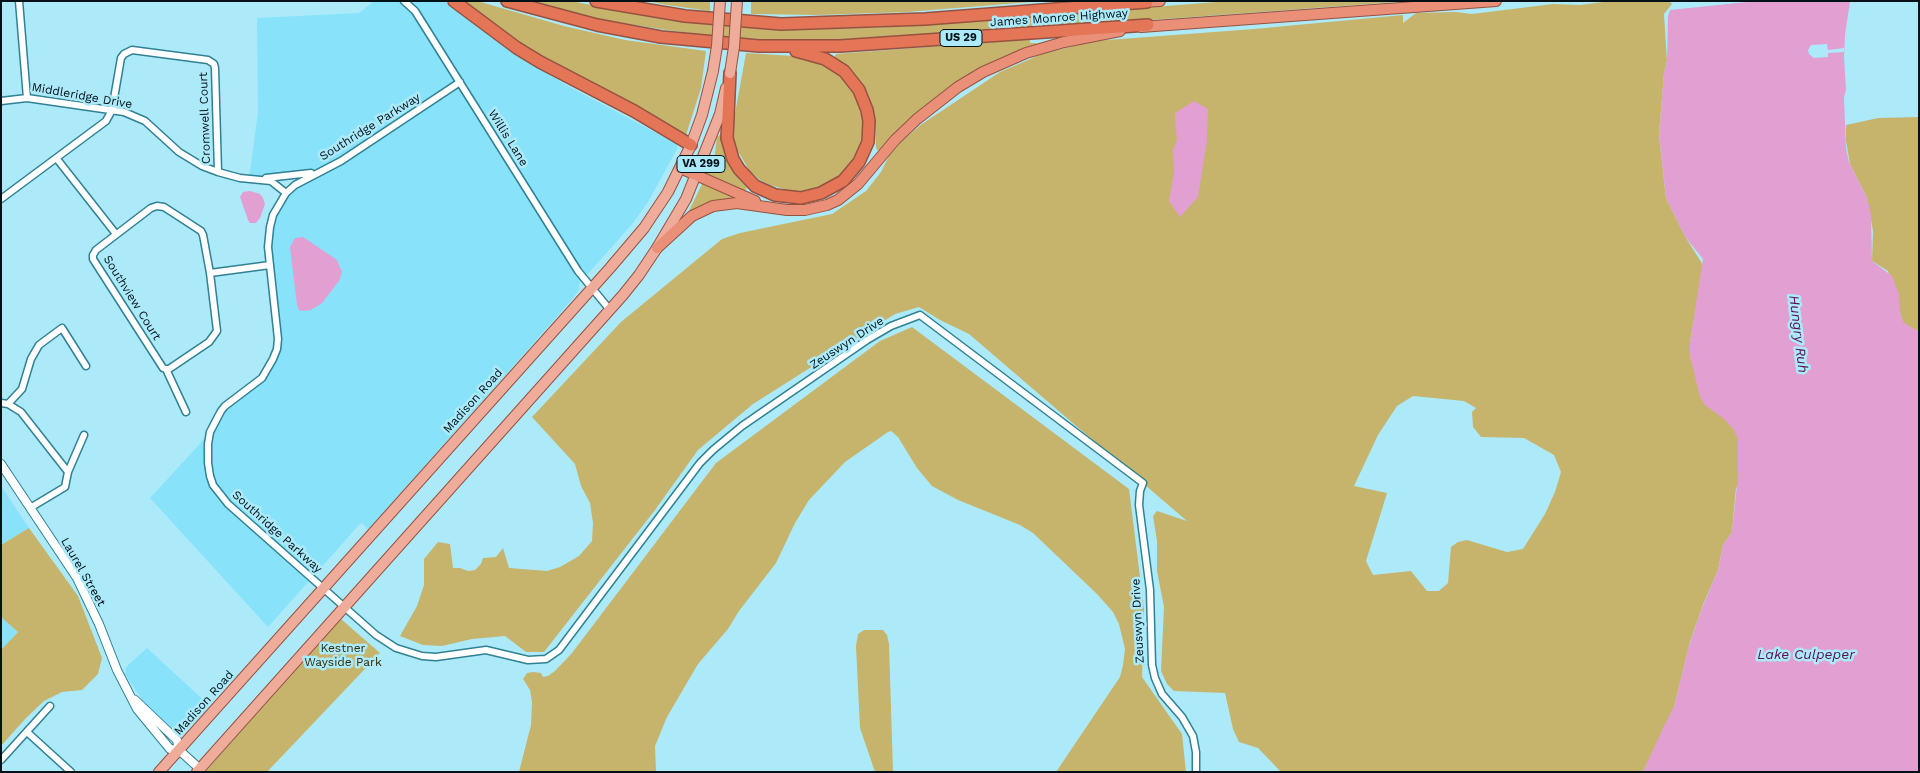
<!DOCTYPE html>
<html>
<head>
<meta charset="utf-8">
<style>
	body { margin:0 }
	#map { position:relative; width:1920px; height:773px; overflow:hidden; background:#aceafa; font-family:"Work Sans",sans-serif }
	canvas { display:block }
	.frame { position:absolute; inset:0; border:2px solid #001117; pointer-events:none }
</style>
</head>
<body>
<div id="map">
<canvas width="1920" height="773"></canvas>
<div class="frame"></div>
</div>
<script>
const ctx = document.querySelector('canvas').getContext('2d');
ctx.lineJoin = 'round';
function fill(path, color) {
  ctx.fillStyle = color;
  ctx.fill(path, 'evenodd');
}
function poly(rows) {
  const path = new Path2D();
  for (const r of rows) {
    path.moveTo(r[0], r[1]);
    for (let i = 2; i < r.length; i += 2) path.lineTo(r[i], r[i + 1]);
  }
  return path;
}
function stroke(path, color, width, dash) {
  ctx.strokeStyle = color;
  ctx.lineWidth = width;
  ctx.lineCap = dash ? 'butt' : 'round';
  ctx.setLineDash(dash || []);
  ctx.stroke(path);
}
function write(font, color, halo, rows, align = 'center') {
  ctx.font = font + ' "Work Sans",sans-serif';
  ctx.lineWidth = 5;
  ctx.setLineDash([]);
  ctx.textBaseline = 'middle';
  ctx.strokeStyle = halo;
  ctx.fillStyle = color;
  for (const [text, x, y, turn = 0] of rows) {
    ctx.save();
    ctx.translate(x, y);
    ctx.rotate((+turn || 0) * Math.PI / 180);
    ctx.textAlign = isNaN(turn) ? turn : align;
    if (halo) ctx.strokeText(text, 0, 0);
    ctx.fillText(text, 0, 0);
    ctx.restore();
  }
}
fill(poly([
	[374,1,444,1,512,52,568,86,677,144,677,149,648,202,633,223,579,284,579,290,569,303,368,530,362,523,359,525,268,627,150,498,197,447,240,394,262,378,277,342,270,265,272,219,286,193,310,175,249,179,258,112,257,18,359,13],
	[1,486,29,528,1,545],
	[1,617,18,632,1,650],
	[147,648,210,706,194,724,188,728,175,729,164,724,145,704,125,674,126,667]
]), '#88e2f9');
fill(poly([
	[460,1,477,1,564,26,625,40,706,51,701,88,686,135,543,61],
	[527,1,571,1,667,20,777,29,868,28,925,25,1229,1,1410,1,959,34,850,40,792,40,729,38,667,30,597,19],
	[647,1,710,1,710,11,667,5],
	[751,1,1044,1,907,12,818,15,751,14],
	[1611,1,1669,1,1672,4,1664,14,1667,61,1664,74,1659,135,1666,198,1686,238,1703,265,1690,343,1765,454,1736,488,1732,532,1723,545,1718,570,1703,605,1690,642,1674,707,1643,772,1281,772,1258,748,1239,742,1233,729,1225,693,1174,691,1167,684,1161,671,1164,607,1157,571,1157,541,1153,516,1157,511,1187,521,969,334,940,320,919,307,895,314,753,404,698,450,655,510,544,652,526,652,505,636,472,639,442,646,423,645,400,636,417,606,424,585,424,559,438,542,450,544,453,568,460,568,468,571,475,570,481,564,483,558,496,557,503,548,509,568,547,571,560,567,579,556,592,541,593,523,590,503,581,486,575,464,532,417,621,322,722,239,740,233,832,214,866,191,881,172,889,156,902,141,922,124,1000,72,1042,54,1094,41,1254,29,1403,15,1403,23,1416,13,1456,12,1472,14,1553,4,1580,5],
	[1413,396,1464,401,1476,408,1472,412,1473,427,1481,437,1524,438,1554,455,1561,472,1555,492,1545,514,1523,549,1507,552,1467,540,1458,542,1451,547,1448,583,1439,591,1427,591,1411,571,1373,575,1366,561,1387,493,1354,486,1378,435,1397,406],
	[1030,39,1030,43,1036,43,1038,47,1012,57,892,138,879,150,877,150,876,147,875,120,868,94,855,75,834,58,836,54],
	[746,53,794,56,822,61,842,73,864,108,864,135,856,159,841,177,812,191,801,192,791,191,770,185,760,180,749,170,735,146,732,130],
	[1919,117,1919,332,1903,323,1888,271,1872,261,1873,231,1867,198,1850,164,1846,141,1846,125,1878,118],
	[721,134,731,165,738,178,747,188,743,193,705,174,714,160,717,137],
	[703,182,737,198,685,219],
	[912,327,1129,489,1144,609,1142,677,1182,734,1186,772,1056,772,1120,677,1123,665,1125,649,1119,624,1113,612,1097,594,1033,533,1020,525,958,500,932,486,917,468,898,437,891,431,888,432,845,462,809,500,795,523,776,563,739,611,728,629,698,664,667,717,655,746,656,772,519,772,531,725,532,702,530,690,523,679,527,673,533,672,541,673,543,677,548,676,555,671,572,653,716,463,880,341],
	[29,528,78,596,102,658,98,674,82,690,62,692,44,701,26,718,1,746,1,650,18,632,1,617,1,545],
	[341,619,380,653,267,772,205,772],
	[864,630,883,630,887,635,889,644,893,772,875,772,860,728,856,646,858,634]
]), '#c6b46c');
fill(poly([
	[1757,1,1850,2,1845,34,1844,57,1846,90,1844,97,1846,148,1849,162,1867,198,1871,215,1872,261,1892,276,1899,294,1900,313,1903,322,1919,332,1919,772,1643,772,1665,724,1674,707,1689,646,1701,611,1718,570,1723,545,1732,532,1738,476,1738,439,1733,429,1724,419,1705,405,1700,397,1690,356,1690,343,1703,259,1686,238,1666,198,1659,135,1664,74,1667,61,1668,16,1670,10],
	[1194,101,1208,109,1207,140,1198,197,1180,217,1169,201,1174,172,1173,150,1177,140,1175,119,1175,113],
	[250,191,260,194,263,198,265,204,260,218,256,223,250,223,248,220,240,197,243,192],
	[303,237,337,260,342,272,339,281,322,303,311,310,303,311,299,310,297,305,290,247,295,238]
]), '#e29fd1');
fill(poly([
	[1827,44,1828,50,1844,48,1844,52,1828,53,1828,57,1814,58,1809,54,1808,50,1811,45]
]), '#aceafa');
const minor = poly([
	[19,1,27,98],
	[404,1,415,11,578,271,610,310],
	[460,82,341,161,295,185,286,193,273,215,270,227,268,247,278,339,277,349,273,359,262,378,225,406,221,411,210,432,208,444,208,463,210,476,213,485,228,504,376,635,396,648,422,656,436,657,486,650,528,660,546,659,559,650,700,463,713,450,742,426,867,340,891,326,920,315,1143,483,1140,491,1139,505,1150,590,1152,665,1155,678,1162,694,1182,717,1193,736,1196,752,1196,772],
	[1,101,27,98,124,112,145,121,179,152,202,166,218,172,240,178,271,181,286,193],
	[57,159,116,234],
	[266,178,311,173],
	[1,199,106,121,112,110,121,58,124,54,132,50,208,60,214,64,215,68,218,172],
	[157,206,164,207,201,231,203,235,210,273,217,331,209,342,169,369,166,369,163,368,93,259,93,255,96,250,151,208,157,206],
	[210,273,270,265],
	[166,369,186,412],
	[1,403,8,404,21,412,68,472,65,487,30,508],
	[8,404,22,389,31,359,39,345,62,328,86,366],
	[68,472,84,435],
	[27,732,71,772],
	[1,760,50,706]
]);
const tertiary = poly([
	[1,464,77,578,99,624,117,670,137,709,170,749,179,750],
	[135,700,177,740,179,750,200,769]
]);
const primary = poly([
	[159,772,610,268,644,228,668,192,691,145,702,115,713,71],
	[197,772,623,295,639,275,657,248,686,199,720,114,726,88]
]);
const trunk = poly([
	[1140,2,1160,1],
	[1141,27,1496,1],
	[680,168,755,201],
	[657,248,692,216,713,206,737,203,787,210,805,210,827,205,838,200,858,184,895,140,917,119,958,87,983,72,1026,53,1064,42,1120,31]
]);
const motorway = poly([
	[454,1,517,48,540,62,634,111,691,145],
	[507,1,597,25,661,37,759,46,840,46,1148,25],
	[596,1,685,16,781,24,925,19,1147,2],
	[730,73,727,138,733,159,739,169,755,186,775,195,801,198,821,193,843,181,859,162,868,142,869,121,867,110,859,90,844,71,825,59,796,51]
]);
stroke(minor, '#2f8193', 9);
stroke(tertiary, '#2f8193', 10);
stroke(primary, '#955241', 12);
stroke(trunk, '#955241', 12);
stroke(motorway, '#955241', 14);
stroke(minor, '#fff', 6);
stroke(tertiary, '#fff', 8);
stroke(primary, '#efac9a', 10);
stroke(trunk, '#ea9078', 10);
stroke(motorway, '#e57557', 11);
const primaryBridge = poly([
	[713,71,717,46,720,1],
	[730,73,734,47,737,1]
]);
stroke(primaryBridge, '#955241', 12, []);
stroke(primaryBridge, '#efac9a', 10);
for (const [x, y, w] of [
	[961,38,42],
	[701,164,48]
]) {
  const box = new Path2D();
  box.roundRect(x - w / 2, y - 8.5, w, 17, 4);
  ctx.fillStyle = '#aceafa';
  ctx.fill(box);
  stroke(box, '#001117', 1);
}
write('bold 11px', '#001117', null, [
	["US 29",961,38],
	["VA 299",701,164]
]);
write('12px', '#001117', '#aceafa', [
	["James Monroe Highway",1059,18,-4],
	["Middleridge Drive",82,96,10],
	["Cromwell Court",205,118,-92],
	["Southridge Parkway",370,127,-32],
	["Willis Lane",508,138,58],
	["Southview Court",132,298,58],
	["Zeuswyn Drive",847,343,-33],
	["Madison Road",473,401,-48],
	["Southridge Parkway",277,532,42],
	["Laurel Street",83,572,60],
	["Zeuswyn Drive",1138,621,-93],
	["Madison Road",204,703,-48]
]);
write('12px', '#342c07', '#aceafa', [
	["Kestner",343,648],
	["Wayside Park",343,662]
]);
write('italic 14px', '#5c0e50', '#aceafa', [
	["Hungry Ruh",1798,334,83],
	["Lake Culpeper",1806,655]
]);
</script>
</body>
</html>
